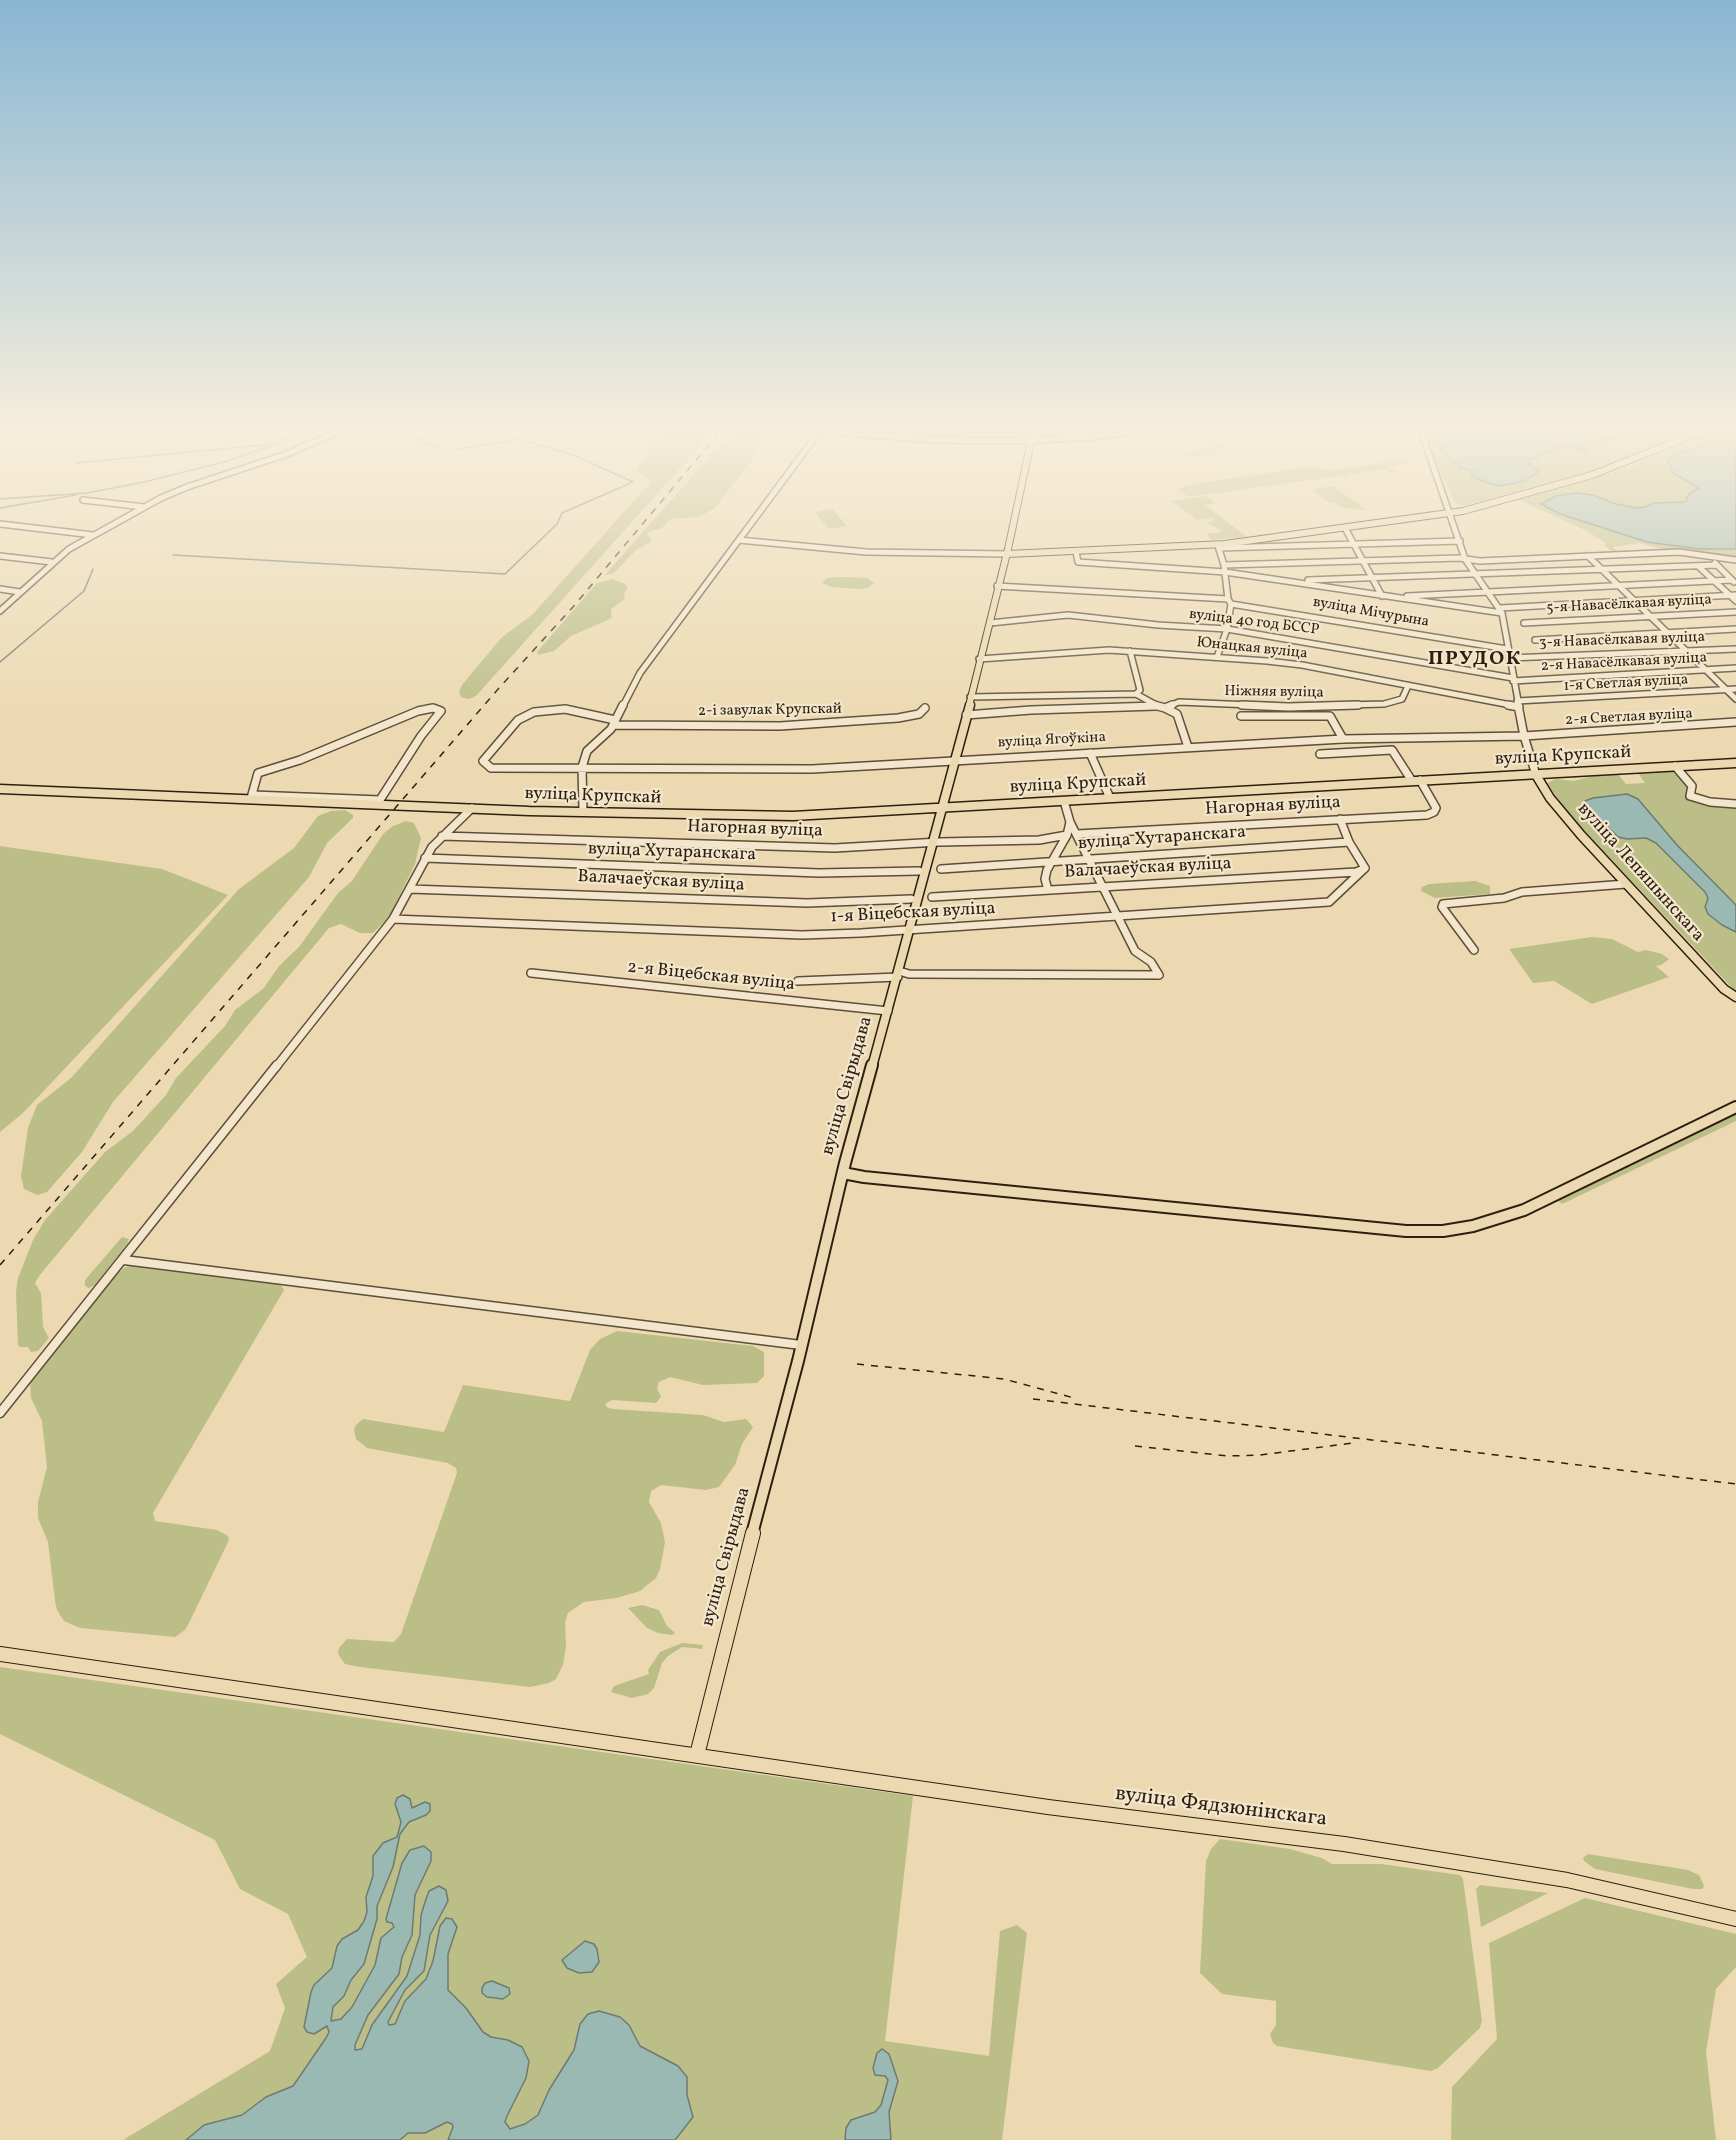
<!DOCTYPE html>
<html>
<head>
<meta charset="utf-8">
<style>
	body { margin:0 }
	canvas { display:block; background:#ecd9b1 }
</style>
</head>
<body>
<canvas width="1736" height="2140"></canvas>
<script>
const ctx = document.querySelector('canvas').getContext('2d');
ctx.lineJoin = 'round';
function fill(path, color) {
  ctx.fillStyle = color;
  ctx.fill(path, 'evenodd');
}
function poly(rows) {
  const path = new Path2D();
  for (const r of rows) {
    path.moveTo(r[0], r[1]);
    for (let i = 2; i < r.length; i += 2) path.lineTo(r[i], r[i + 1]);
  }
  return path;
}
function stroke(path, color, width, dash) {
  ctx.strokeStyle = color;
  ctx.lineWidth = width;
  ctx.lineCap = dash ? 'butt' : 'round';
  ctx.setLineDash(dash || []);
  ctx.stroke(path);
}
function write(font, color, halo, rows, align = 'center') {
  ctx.font = font + ' Vollkorn,serif';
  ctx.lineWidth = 4.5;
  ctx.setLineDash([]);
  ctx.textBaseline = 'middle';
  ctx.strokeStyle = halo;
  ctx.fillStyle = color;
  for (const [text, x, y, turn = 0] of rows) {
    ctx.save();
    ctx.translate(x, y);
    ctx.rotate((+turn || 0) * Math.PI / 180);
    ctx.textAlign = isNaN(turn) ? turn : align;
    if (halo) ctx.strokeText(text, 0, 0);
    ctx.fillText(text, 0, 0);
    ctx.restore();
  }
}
fill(poly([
	[668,428,716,428,476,696,469,699,461,697,459,692,462,685,501,638,533,614,649,484,650,478,638,473,636,468],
	[740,428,771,428,757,447,755,456,715,508,699,517,670,519,662,528,648,532,647,535,651,539,650,542,636,550,613,574,605,575,710,456],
	[831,428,1027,428,1019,439,943,439,829,430],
	[1049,428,1147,428,1043,438],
	[1423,428,1701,428,1600,469,1462,506,1455,503,1433,456],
	[1722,428,1736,428,1736,558,1662,549,1639,543,1613,547,1620,554,1614,553,1604,545,1606,543,1585,530,1519,500,1615,472],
	[1221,445,1233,449,1193,457,1181,453],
	[1401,460,1412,462,1388,466,1397,473,1394,473,1381,470,1345,476,1348,479,1339,476,1189,497,1177,489,1200,483,1308,467,1331,471],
	[1332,486,1367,510,1344,508,1336,503,1328,502,1312,490],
	[1205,496,1216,503,1205,505,1247,537,1212,540,1206,533,1218,533,1221,530,1206,523,1215,520,1211,518,1197,520,1172,501],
	[832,509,847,526,829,529,815,512],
	[842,577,867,578,874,583,868,588,860,589,831,587,822,583,827,578],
	[612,579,625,584,628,588,624,593,625,599,611,609,612,618,571,636,554,651,538,655,537,652,597,583],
	[1673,770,1691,784,1690,794,1736,806,1736,992,1567,812,1547,783,1556,779,1574,781,1596,775,1618,774,1626,784,1645,783,1638,773],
	[345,810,353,815,353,818,327,843,309,877,113,1102,82,1152,47,1192,37,1195,24,1189,21,1176,28,1128,37,1105,71,1078,239,889,294,848,318,816,331,811],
	[406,821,414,823,421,838,415,864,389,917,373,933,360,933,341,924,329,928,39,1276,35,1283,41,1293,43,1327,49,1338,38,1351,31,1352,28,1347,20,1347,18,1345,16,1292,18,1278,33,1240,45,1220,105,1152,133,1131,166,1095,176,1078,225,1026,235,1010,264,988,279,966,299,947,338,893,352,881,383,834,393,826],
	[0,846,162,869,228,895,23,1113,0,1132],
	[1475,881,1490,886,1490,894,1435,898,1421,891,1422,887,1429,884],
	[1592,937,1612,939,1638,952,1646,950,1662,954,1669,959,1661,965,1656,966,1669,977,1592,1004,1554,981,1533,983,1509,949],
	[1736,1114,1736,1121,1562,1204,1557,1200],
	[122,1237,129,1239,127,1244,95,1285,89,1288,85,1286,85,1280],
	[132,1265,273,1281,280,1284,284,1290,153,1513,155,1521,217,1530,228,1536,229,1540,189,1623,185,1630,175,1637,80,1628,64,1621,57,1610,55,1601,48,1542,38,1518,38,1502,47,1467,42,1421,31,1398,30,1383,33,1376,114,1277,124,1268],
	[617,1331,753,1346,764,1352,764,1376,757,1383,703,1385,670,1377,659,1382,657,1388,661,1397,656,1403,612,1400,605,1404,608,1408,613,1409,703,1415,724,1422,746,1419,753,1427,742,1444,735,1465,719,1487,706,1490,661,1485,651,1491,649,1502,661,1523,665,1542,660,1569,656,1578,640,1591,617,1598,584,1602,568,1613,565,1622,566,1647,563,1665,556,1679,549,1683,530,1687,360,1667,345,1664,338,1654,339,1648,347,1639,394,1642,401,1634,457,1473,456,1468,448,1463,367,1448,356,1439,354,1430,356,1425,363,1419,444,1432,463,1385,570,1401,590,1350,600,1339],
	[642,1605,659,1610,667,1626,675,1633,672,1635,658,1633,647,1628,628,1608],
	[682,1643,703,1645,702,1649,682,1647,668,1656,662,1663,654,1688,648,1694,632,1698,611,1692,614,1686,649,1674,648,1670,660,1652],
	[0,1667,913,1796,885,2041,989,2056,1000,1931,1017,1925,1027,1933,1002,2140,123,2140,270,2051,285,2008,276,1984,307,1957,288,1914,240,1889,215,1840,0,1734],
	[1220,1839,1290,1849,1322,1858,1332,1864,1381,1864,1460,1875,1463,1879,1482,2021,1480,2028,1438,2068,1431,2071,1277,2046,1273,2043,1270,2034,1276,2025,1276,2001,1222,1994,1200,1973,1206,1861,1211,1849],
	[1588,1854,1688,1870,1699,1875,1704,1886,1702,1889,1693,1889,1595,1869,1584,1861,1583,1858],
	[1480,1885,1548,1893,1481,1927,1476,1889],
	[1585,1898,1736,1934,1736,1967,1716,1989,1706,2052,1716,2140,1451,2140,1452,2087,1497,2039,1489,1943]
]), '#bcbe88');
const water = poly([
	[1433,428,1636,428,1625,436,1582,444,1587,452,1566,445,1540,455,1540,458,1531,459,1528,464,1540,471,1525,481,1500,486,1482,481,1471,475,1473,471,1459,467,1459,464,1451,462,1451,459,1444,454,1438,442,1440,433,1433,428],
	[1705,440,1736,444,1736,549,1699,549,1647,542,1560,514,1541,504,1556,496,1576,493,1592,495,1616,504,1637,508,1646,507,1653,503,1685,502,1689,494,1699,488,1673,473,1667,460,1681,452,1703,446,1701,442,1705,440],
	[1627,794,1638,799,1677,845,1736,905,1736,932,1722,925,1708,914,1705,907,1708,898,1705,892,1656,843,1646,838,1627,839,1618,837,1584,804,1585,801,1593,798,1627,794],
	[403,1795,410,1799,412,1808,425,1802,430,1804,430,1811,426,1815,409,1822,400,1834,393,1867,377,1906,377,1919,364,1964,351,1980,344,1996,333,2007,331,2021,341,2019,352,2007,375,1965,381,1938,394,1927,392,1923,387,1922,386,1919,402,1863,410,1850,424,1846,431,1852,431,1861,415,1895,412,1935,402,1957,399,1974,368,2015,355,2045,355,2050,362,2049,372,2025,407,1976,420,1935,421,1915,426,1899,429,1891,439,1886,446,1890,448,1901,430,1935,424,1971,405,1990,388,2022,389,2025,395,2024,405,2001,426,1979,433,1961,440,1926,446,1918,452,1919,457,1927,448,1954,448,1990,466,2008,483,2032,491,2037,508,2040,522,2047,529,2061,526,2078,507,2116,505,2122,510,2129,525,2124,538,2115,549,2090,574,2050,580,2024,588,2014,599,2011,620,2017,629,2025,640,2046,678,2066,687,2077,687,2095,693,2117,675,2140,448,2140,453,2127,452,2124,447,2122,425,2133,408,2133,400,2140,186,2140,204,2125,242,2115,266,2097,293,2086,326,2038,329,2032,327,2026,314,2034,307,2032,304,2027,311,1992,314,1985,332,1968,337,1946,342,1939,358,1930,364,1921,367,1912,366,1897,373,1876,373,1856,383,1843,397,1837,401,1822,395,1804,397,1798,403,1795],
	[585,1941,594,1944,597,1949,599,1962,592,1972,579,1973,567,1968,562,1960,585,1941],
	[492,1981,509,1988,510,1994,503,1999,487,1997,482,1993,482,1988,485,1983,492,1981],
	[882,2049,889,2054,898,2081,889,2112,891,2140,845,2140,846,2128,851,2120,875,2112,881,2105,888,2080,885,2076,875,2075,873,2068,877,2053,882,2049]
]);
fill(water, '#9ab9b3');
stroke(water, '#6e7b72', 1.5);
stroke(poly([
	[409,428,406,433,440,449],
	[1667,428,1689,435],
	[0,436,71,428],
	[1696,437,1705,440],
	[76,463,272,444],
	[0,499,87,493,144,482,224,462,268,447,310,428],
	[0,508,76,495],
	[173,555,505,574,557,524,562,513,633,482,573,455,520,439,453,450],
	[0,662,84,591,93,569]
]), '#6e7b72', 1.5);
const minorFar2 = poly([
	[1420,428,1465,559,1502,613,1519,706],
	[820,431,935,440,1021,441,1092,437,1162,428],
	[83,500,144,507],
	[0,524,93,535],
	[1345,528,1382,596],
	[739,540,866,552,1007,554],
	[1219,548,1460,541],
	[1076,552,1078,562,1225,572,1502,613],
	[0,556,52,562],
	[1588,556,1736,699],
	[1715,563,1734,582],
	[1224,565,1459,558,1480,561,1679,552,1736,560],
	[1698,566,1736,601],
	[1308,580,1717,565],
	[997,586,1228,599],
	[0,589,20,592],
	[1407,596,1732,580],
	[1231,604,1507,649],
	[1500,608,1736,595],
	[0,611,69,549,161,498,187,487,287,454,346,428],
	[990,623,1068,615,1158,625,1227,629,1513,678],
	[1524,623,1736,612],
	[1535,640,1736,629],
	[1130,651,1140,690,1136,694],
	[1217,657,1227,629,1231,604,1228,599,1224,565,1218,546],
	[1509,658,1736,649],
	[979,659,1109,650,1267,661,1302,665,1516,706],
	[1513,681,1736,668],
	[970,697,1136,694,1158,706],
	[1517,701,1736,689],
	[623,706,640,673,822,428],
	[1143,706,1156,706],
	[1169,706,1179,702,1275,706],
	[1311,706,1384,704,1402,699,1408,686]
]);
const minorFar1 = poly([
	[1154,705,1165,708,1172,705],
	[1242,705,1288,707,1358,705],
	[1508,705,1519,707],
	[1518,705,1524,736,1536,775],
	[1165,708,1177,714,1188,747],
	[966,715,1031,710,1156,706],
	[1241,716,1330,716,1343,739],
	[615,720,565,709,534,712,518,720,483,761,491,768,812,769,1343,739,1524,736,1736,722],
	[613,725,780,726,898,718,919,714,925,708],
	[1090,753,1110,798],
	[1320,754,1392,750,1412,781],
	[1675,766,1692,786,1690,796,1710,802,1736,804],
	[253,795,380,800],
	[251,798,258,773,300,760,418,711,433,708,441,711,421,736,378,803],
	[1064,801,1070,822,1135,951,1151,962,1159,975],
	[583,812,582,767,587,751,611,729,623,705],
	[1340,819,1349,842,1365,868],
	[1077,834,1427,815,1434,812,1436,808,1420,780],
	[442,836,835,848,939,842,1039,840,1067,835],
	[425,858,819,873,919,871],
	[941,869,1349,842],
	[410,889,807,903,911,899],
	[1048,890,1045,879,1047,870,1067,835,1070,822],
	[932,897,1356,872,1364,869],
	[393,919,802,935,861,933,1329,902,1365,868],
	[1474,950,1442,907,1443,904,1504,898,1522,892,1626,884],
	[899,971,909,974,1159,975],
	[531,973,888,1011],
	[798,981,898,977],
	[276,1067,393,919,432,847,472,808]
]);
const minor = poly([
	[124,1260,801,1345],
	[0,1413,277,1065]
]);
const majorFar3 = poly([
	[1007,554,1225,544,1463,511,1592,475,1711,428],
	[969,706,1008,549,1030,446,1039,428]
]);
const majorFar2 = poly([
	[1536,775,1550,798,1581,835,1724,989,1736,997],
	[0,789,529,811,793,816,1736,763],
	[872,1067,970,705]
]);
const majorFar1 = poly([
	[843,1173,864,1177,1406,1231,1443,1231,1473,1226,1524,1210,1736,1107],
	[752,1534,798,1361,845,1163,872,1065]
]);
const major = poly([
	[0,1654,1048,1807,1344,1844,1567,1880,1736,1919],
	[697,1755,753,1533]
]);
stroke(minorFar2, '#5c4e38', 8);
stroke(minorFar1, '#5c4e38', 10);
stroke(minor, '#5c4e38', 11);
stroke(majorFar3, '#2c1f10', 8);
stroke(majorFar2, '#2c1f10', 11);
stroke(majorFar1, '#2c1f10', 14);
stroke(major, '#2c1f10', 16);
stroke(minorFar2, '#f3e6cc', 5);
stroke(minorFar1, '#f3e6cc', 7);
stroke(minor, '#f3e6cc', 8);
stroke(majorFar3, '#ecd9b1', 6);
stroke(majorFar2, '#ecd9b1', 8);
stroke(majorFar1, '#ecd9b1', 10);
stroke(major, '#ecd9b1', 14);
stroke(poly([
	[0,1265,499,688,573,607,723,428],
	[857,1364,1004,1379,1074,1398],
	[1033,1399,1736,1484],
	[1135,1446,1228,1456,1260,1455,1353,1443]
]), '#2c1f10', 1.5, [7, 7]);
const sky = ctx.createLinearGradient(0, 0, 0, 728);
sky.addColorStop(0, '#89b6d3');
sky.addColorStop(0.59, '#f6eedc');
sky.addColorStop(1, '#f6eedc00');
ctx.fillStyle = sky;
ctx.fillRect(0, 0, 1736, 728);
write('15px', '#2c1f10', '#f3e6cc', [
	["5-я Навасёлкавая вуліца",1629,605,-3],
	["вуліца Мічурына",1371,613,10],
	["вуліца 40 год БССР",1254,623,7],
	["3-я Навасёлкавая вуліца",1622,641,-2],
	["Юнацкая вуліца",1252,649,6],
	["2-я Навасёлкавая вуліца",1624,663,-3],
	["1-я Светлая вуліца",1626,684,-3],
	["Ніжняя вуліца",1274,693,1],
	["2-і завулак Крупскай",770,711,-1],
	["2-я Светлая вуліца",1629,718,-3],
	["вуліца Ягоўкіна",1052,741,-3]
]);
write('18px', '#2c1f10', '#f3e6cc', [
	["вуліца Крупскай",1563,757,-3],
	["вуліца Крупскай",1078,785,-3],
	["вуліца Крупскай",593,797,2],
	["Нагорная вуліца",1273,807,-3],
	["Нагорная вуліца",755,830,2],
	["вуліца Хутаранскага",1162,839,-4],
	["вуліца Хутаранскага",672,853,2],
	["Валачаеўская вуліца",1148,869,-3],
	["вуліца Лепяшынскага",1640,873,48],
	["Валачаеўская вуліца",661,882,3],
	["1-я Віцебская вуліца",913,914,-3],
	["2-я Віцебская вуліца",711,977,6],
	["вуліца Свірыдава",848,1086,-74],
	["вуліца Свірыдава",727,1557,-75]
]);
ctx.letterSpacing = '1.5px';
write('bold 20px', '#2c1f10', '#f3e6cc', [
	["ПРУДОК",1475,660]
]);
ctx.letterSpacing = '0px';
write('21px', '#2c1f10', '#f3e6cc', [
	["вуліца Фядзюнінскага",1221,1808,7]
]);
</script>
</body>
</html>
